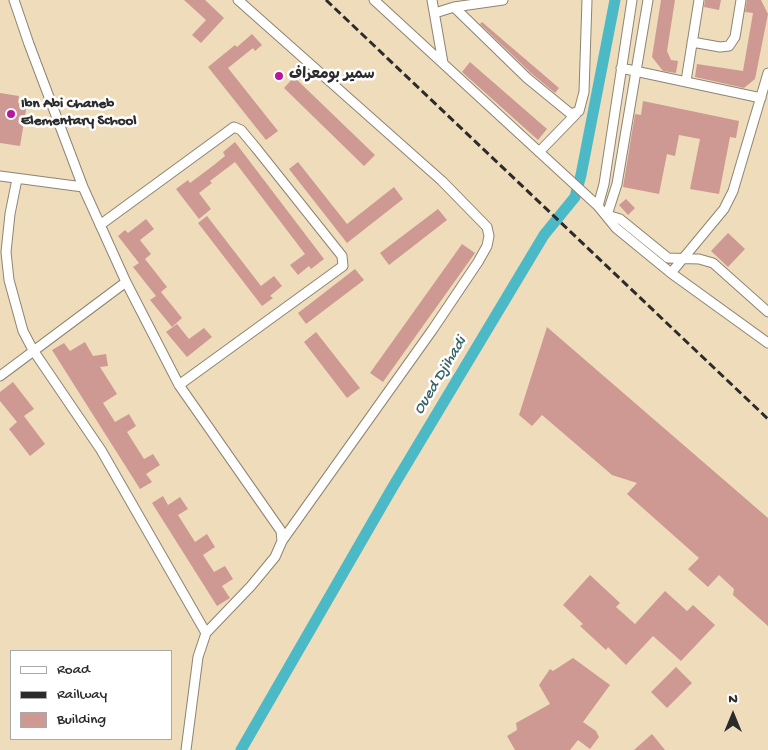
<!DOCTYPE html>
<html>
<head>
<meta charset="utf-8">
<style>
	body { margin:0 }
	#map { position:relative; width:768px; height:750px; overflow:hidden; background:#efdcbb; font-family:"Gochi Hand",sans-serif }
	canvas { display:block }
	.legend { position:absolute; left:10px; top:650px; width:162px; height:90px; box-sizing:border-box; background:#fff; border:1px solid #aaa; margin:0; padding:6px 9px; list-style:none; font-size:15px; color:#2b2b2b }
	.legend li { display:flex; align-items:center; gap:10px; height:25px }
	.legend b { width:25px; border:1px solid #aaa }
	.north { position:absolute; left:708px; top:690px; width:50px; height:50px; -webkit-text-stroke:4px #fff; paint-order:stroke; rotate:0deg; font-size:14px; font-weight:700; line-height:20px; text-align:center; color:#2b2b2b }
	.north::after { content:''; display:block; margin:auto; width:18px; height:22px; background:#2b2b2b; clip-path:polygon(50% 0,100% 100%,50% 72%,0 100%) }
</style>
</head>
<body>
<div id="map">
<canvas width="768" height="750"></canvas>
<ul class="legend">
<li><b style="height:6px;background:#fff"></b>Road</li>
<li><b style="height:6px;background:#2b2b2b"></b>Railway</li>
<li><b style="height:14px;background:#ce9993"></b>Building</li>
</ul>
<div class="north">N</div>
</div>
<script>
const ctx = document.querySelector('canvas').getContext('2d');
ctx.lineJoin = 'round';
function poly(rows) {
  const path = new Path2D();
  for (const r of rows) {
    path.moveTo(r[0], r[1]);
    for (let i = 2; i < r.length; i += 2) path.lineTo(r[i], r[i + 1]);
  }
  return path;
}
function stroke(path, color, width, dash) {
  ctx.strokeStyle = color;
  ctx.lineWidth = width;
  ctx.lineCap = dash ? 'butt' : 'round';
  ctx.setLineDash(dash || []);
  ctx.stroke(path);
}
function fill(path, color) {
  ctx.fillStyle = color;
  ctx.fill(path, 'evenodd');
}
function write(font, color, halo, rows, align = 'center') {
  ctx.font = font + ' "Gochi Hand","Playpen Sans Arabic",sans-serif';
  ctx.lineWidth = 5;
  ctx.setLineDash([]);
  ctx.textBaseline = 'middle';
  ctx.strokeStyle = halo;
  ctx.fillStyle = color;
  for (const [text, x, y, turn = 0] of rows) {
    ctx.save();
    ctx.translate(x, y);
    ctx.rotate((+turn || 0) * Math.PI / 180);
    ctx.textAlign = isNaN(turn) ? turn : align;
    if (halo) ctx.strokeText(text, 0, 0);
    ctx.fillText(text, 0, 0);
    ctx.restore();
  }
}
stroke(poly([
	[241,750,391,490,544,235,575,197,581,175,615,0]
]), '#4cb9c6', 11);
fill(poly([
	[184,0,205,0,224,18,201,43,192,35,206,20],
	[661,0,675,0,667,51,671,60,678,61,676,73,663,71,652,57],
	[705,0,721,0,719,10,704,7],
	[747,0,761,0,768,14,755,79,744,88,695,77,697,64,743,71,753,13,745,12],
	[482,22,559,88,555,93,531,73,480,24],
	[252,34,262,45,255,51,253,48,228,68,278,131,266,140,208,67,235,45,237,47],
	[470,62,547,129,538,140,462,72],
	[294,77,375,155,364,166,284,88],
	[0,93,19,96,18,103,27,104,20,146,0,143],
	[643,101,739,121,736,138,730,137,719,194,690,189,700,139,679,135,675,156,667,154,659,194,623,187,635,114,641,115],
	[235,142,324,259,311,269,309,266,298,275,290,265,305,254,235,162,210,181,212,183,199,193,211,209,199,219,176,189,188,180,190,183,214,165,225,156,223,152],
	[298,162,347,224,394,187,403,199,347,243,289,169],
	[626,199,635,208,628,215,619,205],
	[438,209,447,220,389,265,380,253],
	[207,216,261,286,274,276,282,286,270,296,273,298,262,306,198,223],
	[146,219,154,229,140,240,151,254,145,259,167,287,161,292,182,318,172,327,150,300,156,296,133,267,139,263,118,236,125,230,128,233],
	[728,233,745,249,728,267,711,251],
	[462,244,475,253,383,382,370,373],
	[355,269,364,280,306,324,298,313],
	[177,324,189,339,204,328,212,337,187,357,166,332],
	[547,327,768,518,768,626,733,595,734,589,719,575,708,587,688,569,699,558,627,494,637,483,612,475,542,415,532,426,519,415],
	[316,332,360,388,347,398,304,342],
	[85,342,93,356,106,354,108,366,100,367,117,394,103,403,115,422,129,414,136,426,127,432,144,459,153,454,160,465,146,474,152,482,140,489,52,350,64,343,70,351],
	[13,382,34,409,24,416,45,444,30,456,9,429,17,422,0,401,0,392],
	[163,496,168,505,180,497,188,509,178,515,195,542,207,534,215,547,203,555,214,572,225,566,233,579,222,586,230,598,217,606,152,503],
	[590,575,620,603,616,607,635,624,665,591,687,611,693,605,715,625,681,661,653,636,626,665,608,647,606,650,580,626,583,624,563,605],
	[573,658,610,685,583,722,596,731,599,737,590,749,578,740,570,750,515,750,507,736,517,730,516,723,550,704,539,685,550,669,553,671],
	[676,667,692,683,667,708,651,692],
	[652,734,665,750,634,750]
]), '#ce9993');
const street = poly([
	[14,0,29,44,83,187,126,282],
	[238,0,442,181,487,227,489,236,487,246,478,262,433,329,282,541],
	[374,0,598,206,616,228,671,273,768,343],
	[432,0,443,63],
	[454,7,527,78,571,114,579,111,584,92,587,0],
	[435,13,454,7,503,0],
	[692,42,720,47,729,46,735,37,741,0],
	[621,68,761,98],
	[686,81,699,0],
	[539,152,576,114],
	[0,176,83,187],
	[17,179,10,214,6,252,9,280,23,331,33,350,101,450,206,633],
	[598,206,604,184,632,0],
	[607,215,617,184,648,0],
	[607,215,620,219,668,258,699,259,713,263,768,312],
	[100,225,234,127,241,130,256,148,342,256,343,266,179,385],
	[671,273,724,209,733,191,768,73],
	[0,376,126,282,179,385,281,531,282,541,275,557,251,586,206,633,198,657,186,750]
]);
stroke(street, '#8d8473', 11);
stroke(street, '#fff', 9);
stroke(poly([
	[326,0,768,419]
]), '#2b2b2b', 3, [8, 4]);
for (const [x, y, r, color] of [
	[279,76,5,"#b5179e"],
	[11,114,5,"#b5179e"]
]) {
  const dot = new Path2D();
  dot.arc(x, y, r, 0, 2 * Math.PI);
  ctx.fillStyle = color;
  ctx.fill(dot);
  stroke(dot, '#fff', 2);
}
write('bold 15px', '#2b2b2b', '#fff', [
	["سمير بومعراف",289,76],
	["Ibn Abi Chaneb",21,105],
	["Elementary School",21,122]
], 'left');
write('italic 16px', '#386469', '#fff', [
	["Oued Djihadi",441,376,-59]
]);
</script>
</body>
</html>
